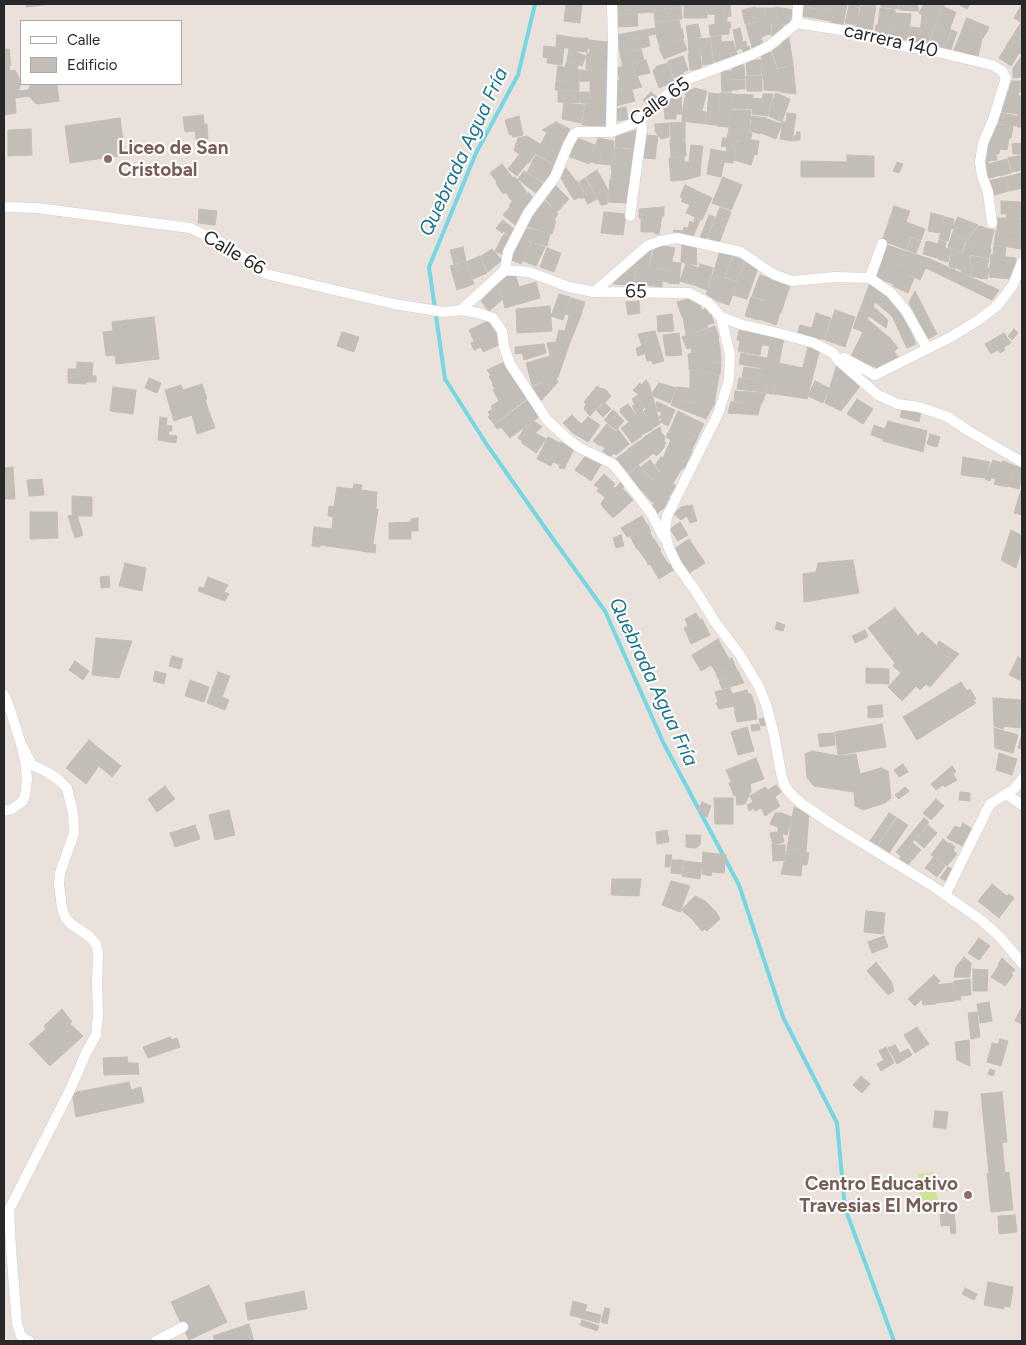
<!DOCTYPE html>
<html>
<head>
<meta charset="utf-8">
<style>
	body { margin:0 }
	#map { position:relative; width:1026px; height:1345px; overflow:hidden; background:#eae1db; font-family:Figtree,sans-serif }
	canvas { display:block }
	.frame { position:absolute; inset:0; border:5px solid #282828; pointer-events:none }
	.legend { position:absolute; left:20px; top:20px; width:162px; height:65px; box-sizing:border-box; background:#fff; border:1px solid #a9a9a9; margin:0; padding:6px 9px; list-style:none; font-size:15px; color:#282828 }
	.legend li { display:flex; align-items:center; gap:10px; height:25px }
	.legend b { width:25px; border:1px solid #a9a9a9 }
</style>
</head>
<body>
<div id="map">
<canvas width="1026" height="1345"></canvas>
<div class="frame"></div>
<ul class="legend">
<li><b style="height:6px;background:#fff"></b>Calle</li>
<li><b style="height:14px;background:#c2bdb7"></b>Edificio</li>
</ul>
</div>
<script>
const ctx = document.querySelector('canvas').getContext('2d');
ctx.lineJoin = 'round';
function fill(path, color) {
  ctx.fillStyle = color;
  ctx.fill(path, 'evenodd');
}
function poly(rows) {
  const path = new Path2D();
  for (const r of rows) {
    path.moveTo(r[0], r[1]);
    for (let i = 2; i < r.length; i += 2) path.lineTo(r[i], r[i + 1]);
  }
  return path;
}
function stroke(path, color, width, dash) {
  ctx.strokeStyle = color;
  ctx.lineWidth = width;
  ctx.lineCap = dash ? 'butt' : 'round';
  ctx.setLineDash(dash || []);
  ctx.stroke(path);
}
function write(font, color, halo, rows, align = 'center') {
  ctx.font = font + ' Figtree,sans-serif';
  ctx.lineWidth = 4;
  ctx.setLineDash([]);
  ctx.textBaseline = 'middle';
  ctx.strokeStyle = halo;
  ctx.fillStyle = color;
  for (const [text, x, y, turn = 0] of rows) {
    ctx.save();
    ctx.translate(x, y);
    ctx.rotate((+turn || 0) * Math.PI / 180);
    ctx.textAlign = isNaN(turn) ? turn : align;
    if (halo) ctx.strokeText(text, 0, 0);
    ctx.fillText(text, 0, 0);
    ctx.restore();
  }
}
fill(poly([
	[934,1172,938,1206,922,1208,918,1174]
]), '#cee398');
stroke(poly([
	[535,4,518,75,476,153,429,267,445,379,487,445,548,532,605,611,663,742,739,885,783,1017,837,1123,845,1208,894,1341]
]), '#76d7e4', 4);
const building = poly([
	[26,4,51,4,26,7,26,4],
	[566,4,582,4,580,23,564,21,566,4],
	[617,4,637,4,638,13,618,15,617,4],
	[637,4,653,4,654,12,638,13,637,4],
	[654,4,681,4,681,7,654,10,654,4],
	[683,4,706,4,707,7,683,6,683,4],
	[707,4,717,4,718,15,708,14,707,4],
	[717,4,723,4,724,17,727,17,727,22,715,24,715,16,718,15,717,4],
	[723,4,730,4,731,16,725,17,723,4],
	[805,4,835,4,833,11,804,6,805,4],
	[835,4,847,5,843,25,831,22,835,4],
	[849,4,860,4,860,7,849,6,849,4],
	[862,4,876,4,875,7,862,5,862,4],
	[881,4,898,4,898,9,881,7,881,4],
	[899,4,917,4,919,11,899,10,899,4],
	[924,4,929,4,941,11,936,22,919,13,924,4],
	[930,4,945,4,941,11,930,4],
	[958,4,970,4,967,9,958,4],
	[1022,4,1022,23,1014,18,1022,4],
	[684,6,707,7,707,18,684,18,684,6],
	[849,6,859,8,856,25,845,23,849,6],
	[861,6,876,8,874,18,859,15,861,6],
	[755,7,758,21,745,24,742,10,755,7],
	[776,7,793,10,792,17,777,18,776,7],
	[804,7,833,12,831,21,802,16,804,7],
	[944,7,956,12,950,28,936,23,944,7],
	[681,8,682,19,655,22,654,11,681,8],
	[755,8,764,8,765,36,762,37,755,8],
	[765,8,776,8,776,18,771,19,771,34,765,35,765,8],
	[880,8,895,10,893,27,878,25,880,8],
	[895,13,911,14,908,40,892,39,895,13],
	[637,14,638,26,617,27,616,16,637,14],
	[858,15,874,18,872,32,856,29,858,15],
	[922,15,936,22,927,46,919,44,922,15],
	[791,18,788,24,772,25,771,19,791,18],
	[967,18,989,27,986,34,964,24,967,18],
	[679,20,681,29,657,35,655,23,679,20],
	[730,22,731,28,729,29,729,34,710,36,709,25,730,22],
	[758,22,763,45,752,48,746,25,758,22],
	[1021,23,1022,23,1022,39,1014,33,1021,23],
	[698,24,701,37,688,38,686,26,698,24],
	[936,24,951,29,944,50,929,45,936,24],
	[783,25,783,29,775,36,772,36,772,26,783,25],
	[876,25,893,28,891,39,875,36,876,25],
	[964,25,985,34,983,38,971,34,964,54,954,50,964,25],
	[910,27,920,28,919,44,909,43,910,27],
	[655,28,656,34,618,41,616,35,655,28],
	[740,28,743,42,746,41,747,47,749,46,750,51,743,53,742,48,737,50,733,30,740,28],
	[682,29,684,38,660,47,656,35,682,29],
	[952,30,957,32,950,52,945,50,952,30],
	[971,34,982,38,978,57,965,54,971,34],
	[1014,34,1022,40,1022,51,1021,54,1007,44,1014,34],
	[557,35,570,37,569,48,556,47,557,35],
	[648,36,650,46,620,53,618,42,648,36],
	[721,36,722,61,714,62,711,37,721,36],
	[570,37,578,38,577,51,569,49,570,37],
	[578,38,588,38,587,52,577,51,578,38],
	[688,38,699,38,700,53,689,54,688,38],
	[710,38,713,63,703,65,702,55,701,55,699,39,710,38],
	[789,38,793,64,778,68,772,51,782,44,781,42,789,38],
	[683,39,687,50,664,59,659,48,683,39],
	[588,40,609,42,608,55,590,53,590,49,587,48,588,40],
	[733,41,738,57,722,60,721,42,733,41],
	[1007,45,1019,53,1011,66,999,58,1007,45],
	[544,46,564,48,562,65,547,63,548,58,543,57,544,46],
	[4,49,9,49,11,65,9,66,10,71,15,70,19,77,20,87,18,91,28,90,31,84,57,84,59,101,39,104,35,103,29,96,15,98,16,113,4,115,4,49],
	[569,49,586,56,582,66,567,60,569,49],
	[641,49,644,60,623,66,620,54,641,49],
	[770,50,777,69,762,73,761,55,770,50],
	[587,53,608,55,608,71,586,69,587,53],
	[700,53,702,69,690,70,688,54,700,53],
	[683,56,688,70,683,72,683,75,674,78,668,61,683,56],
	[1022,56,1022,77,1013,78,1013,68,1022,56],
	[646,60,650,73,636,76,633,64,646,60],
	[746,60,761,60,761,75,747,75,746,60],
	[567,61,578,65,577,69,565,67,567,61],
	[668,63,674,82,659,88,653,71,657,66,668,63],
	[632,64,635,76,620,80,616,68,632,64],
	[732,65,744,65,745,79,732,79,732,65],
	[793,65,796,94,780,92,775,70,793,65],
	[558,66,580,70,579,81,556,80,558,66],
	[580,70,608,71,607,82,580,81,580,70],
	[775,70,777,78,764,81,762,73,775,70],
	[721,71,731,71,732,91,722,92,721,71],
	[637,76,642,87,616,93,615,81,637,76],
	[746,76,762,76,762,91,747,91,746,76],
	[777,78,779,91,764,90,764,81,777,78],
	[732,80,738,80,738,90,732,90,732,80],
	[738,80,745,80,745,89,738,89,738,80],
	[556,81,579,81,579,91,555,90,556,81],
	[1009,81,1020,81,1019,92,1009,91,1009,81],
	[1020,81,1022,81,1022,92,1020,92,1020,81],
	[590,82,608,82,607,93,590,92,590,82],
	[694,88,707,91,702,111,683,107,687,89,693,90,694,88],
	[632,90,635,101,615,106,614,94,632,90],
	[558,91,580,92,579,103,558,102,558,91],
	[1006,91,1019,92,1018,96,1021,96,1020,102,1004,100,1006,91],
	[581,92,609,93,608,104,580,103,581,92],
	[651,92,658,98,650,106,643,100,651,92],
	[709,93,719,94,718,114,707,113,709,93],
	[720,93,731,93,731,110,719,109,720,93],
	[776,93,790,99,786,110,771,104,776,93],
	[732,94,753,95,752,109,731,108,732,94],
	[763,94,773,94,771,103,762,102,763,94],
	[681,95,682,114,676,114,675,96,681,95],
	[668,96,675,96,676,119,665,119,664,106,669,106,668,96],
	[753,98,762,99,762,103,770,103,768,116,752,114,753,98],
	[1003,101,1020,102,1019,114,1002,112,1003,101],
	[1020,102,1022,103,1022,115,1019,115,1020,102],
	[564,103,585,105,581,123,562,119,564,103],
	[586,104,607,104,606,126,582,125,586,104],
	[771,104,786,110,782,122,769,116,771,104],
	[626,107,628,119,618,121,616,109,626,107],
	[683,108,706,112,705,124,682,121,683,108],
	[719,109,730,110,729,127,717,126,719,109],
	[731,110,751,110,749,132,729,129,731,110],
	[707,113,718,114,717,125,706,124,707,113],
	[787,113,796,114,794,128,782,127,782,122,786,122,787,113],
	[1000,113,1018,116,1016,126,998,123,1000,113],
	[203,115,204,124,207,124,208,139,196,140,195,131,185,132,183,117,203,115],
	[1018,115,1022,115,1022,127,1017,127,1018,115],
	[519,116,523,135,513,137,512,135,509,134,505,120,519,116],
	[752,116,767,118,760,134,750,131,752,116],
	[120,118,125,155,70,163,65,126,120,118],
	[767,119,782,124,776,139,761,133,767,119],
	[556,122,570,129,565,141,542,130,556,122],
	[685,122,685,140,671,141,670,123,685,122],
	[669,123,669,137,661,139,655,131,655,124,669,123],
	[994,124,1013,126,1011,138,993,135,994,124],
	[782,127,794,129,792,141,780,139,782,127],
	[31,129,32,155,8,156,8,130,31,129],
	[729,129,739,131,738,140,727,138,729,129],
	[637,130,637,149,615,147,616,136,637,130],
	[740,131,752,133,750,143,738,140,740,131],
	[797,132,800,132,800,140,793,141,794,136,796,135,797,132],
	[547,133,564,141,561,147,544,138,547,133],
	[647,135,658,136,655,159,644,158,647,135],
	[989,135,1009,138,1007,150,988,147,989,135],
	[527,136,540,144,534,153,535,154,529,163,514,150,518,138,527,136],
	[575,137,595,145,589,164,568,156,575,137],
	[544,138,564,149,560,155,541,144,544,138],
	[598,138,603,139,599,164,590,162,598,138],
	[723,138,737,140,736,149,721,146,723,138],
	[603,139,614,141,612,165,600,164,603,139],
	[751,140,759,141,757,155,736,151,738,141,750,143,751,140],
	[670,141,685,141,686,156,671,157,670,141],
	[1022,143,1022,154,1013,154,1012,144,1022,143],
	[540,144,561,156,555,165,535,153,540,144],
	[691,145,703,146,701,162,689,161,691,145],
	[727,147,735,149,733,163,724,162,727,147],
	[984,147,1000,149,999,154,997,154,996,153,983,154,984,147],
	[614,148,635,150,634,160,613,157,614,148],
	[711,149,726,152,721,177,707,174,711,149],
	[736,151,754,155,751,165,734,160,736,151],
	[996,153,997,160,988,161,988,164,985,164,983,155,996,153],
	[519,155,528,162,517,176,508,169,519,155],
	[536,155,555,166,550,176,531,164,536,155],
	[847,155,874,156,874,177,801,177,801,161,847,162,847,155],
	[1022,155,1022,170,1012,172,1008,158,1022,155],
	[684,157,685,180,671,181,669,158,684,157],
	[613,158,634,160,633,171,611,169,613,158],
	[1007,159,1011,173,1000,176,996,162,1007,159],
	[685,162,701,162,700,176,685,180,685,162],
	[897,162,903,164,899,173,893,171,897,162],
	[995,162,1000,175,987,179,983,166,995,162],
	[502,164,509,173,497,182,490,173,502,164],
	[531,165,550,176,545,183,527,172,531,165],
	[566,168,576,181,566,187,561,178,565,169,566,168],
	[612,169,633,171,632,181,611,179,612,169],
	[597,170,608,190,607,204,601,205,586,177,597,170],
	[524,171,544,184,537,194,518,179,524,171],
	[509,173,513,178,499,188,496,183,509,173],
	[1021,173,1022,188,1010,191,1006,177,1021,173],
	[515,177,520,183,503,194,499,188,515,177],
	[723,177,742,185,731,210,712,203,723,177],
	[1005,177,1009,191,991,196,988,181,1005,177],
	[585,178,597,199,588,204,584,197,587,196,579,182,585,178],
	[610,180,630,181,629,192,609,191,610,180],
	[577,181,586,196,581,199,580,197,574,200,566,187,577,181],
	[520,183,528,194,514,204,506,193,520,183],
	[685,185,712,198,702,220,686,213,690,205,681,201,683,199,680,197,685,185],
	[556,186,569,199,557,212,544,198,556,186],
	[609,191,629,193,628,203,608,202,609,191],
	[529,193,534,199,528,208,522,213,524,214,521,217,509,205,512,202,514,204,529,193],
	[542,198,558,214,554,220,531,213,542,198],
	[1001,201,1022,202,1022,218,1006,218,1007,214,1001,214,1001,201],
	[894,206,910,211,897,246,882,241,894,206],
	[510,207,521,217,515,225,503,215,510,207],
	[664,207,664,216,662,216,659,234,655,234,655,232,641,232,641,218,639,218,639,209,664,207],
	[720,207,731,212,719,243,708,238,720,207],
	[199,209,217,211,215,225,198,223,199,209],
	[604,212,626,214,623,235,601,233,604,212],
	[531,213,556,221,552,234,526,226,531,213],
	[931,213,944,216,940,233,928,231,931,213],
	[709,215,715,217,706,240,700,238,709,215],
	[945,217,954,219,952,229,942,227,945,217],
	[958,217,978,225,966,241,953,231,954,230,952,228,958,217],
	[695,218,700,220,692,239,673,236,674,230,683,231,684,227,688,228,690,221,694,223,695,218],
	[998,218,1022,219,1022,233,997,231,998,218],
	[503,220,515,230,510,236,503,231,502,233,496,228,503,220],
	[906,222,925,229,921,240,902,234,906,222],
	[979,226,984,227,980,246,966,242,979,226],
	[523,227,550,234,547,246,520,239,523,227],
	[942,227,951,229,948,241,939,239,942,227],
	[984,228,994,230,990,248,980,247,984,228],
	[996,231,1010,233,1008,247,994,245,996,231],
	[953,232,965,241,962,252,948,247,953,232],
	[1010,233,1022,234,1021,249,1008,247,1010,233],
	[504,234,512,238,503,255,495,251,504,234],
	[901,234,910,237,906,250,897,246,901,234],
	[911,238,921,241,916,253,907,250,911,238],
	[518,239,531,243,521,264,509,259,518,239],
	[939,240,946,242,943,255,924,250,926,241,938,244,939,240],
	[532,243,545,247,536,266,523,261,532,243],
	[682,243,696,243,697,265,681,262,682,243],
	[966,243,991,249,989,258,963,253,966,243],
	[655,244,664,244,656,268,653,286,645,285,655,244],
	[885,244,904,251,900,265,880,259,885,244],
	[663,246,675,248,670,269,656,268,663,246],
	[994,246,1006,247,1005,256,993,255,994,246],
	[463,247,466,261,454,264,450,250,463,247],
	[547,248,561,253,554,272,540,267,547,248],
	[652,248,645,285,634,285,639,261,636,260,652,248],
	[945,248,951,249,948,262,938,259,939,254,944,255,945,248],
	[492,249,502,260,488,272,481,256,492,249],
	[952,249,959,252,955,269,949,266,952,249],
	[720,251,732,255,725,277,713,274,720,251],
	[905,251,914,254,906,274,914,278,908,293,893,286,905,251],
	[924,251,938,254,937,258,923,254,924,251],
	[959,252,970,255,969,264,972,265,970,276,961,272,961,270,956,268,959,252],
	[915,254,930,259,920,280,906,273,915,254],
	[991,255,1016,258,1015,269,990,266,991,255],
	[480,256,487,273,473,279,466,262,480,256],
	[733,256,744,260,737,281,726,277,733,256],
	[971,256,989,259,987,267,970,264,971,256],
	[881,259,900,266,893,284,874,277,881,259],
	[930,259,999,290,992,300,926,268,930,259],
	[635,260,638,261,633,285,613,284,635,260],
	[465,261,474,284,466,287,457,265,465,261],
	[745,261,758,268,747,299,733,295,745,261],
	[672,262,681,263,679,284,668,283,672,262],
	[686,263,699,268,693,285,680,281,686,263],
	[456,264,466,287,457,290,450,266,456,264],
	[700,264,713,268,707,290,694,285,700,264],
	[973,265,989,268,987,279,983,278,983,279,971,276,973,265],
	[990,266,1014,269,1010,279,989,277,990,266],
	[656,269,670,270,668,282,662,281,662,287,654,286,656,269],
	[515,274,519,287,536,282,540,298,505,308,498,280,502,275,515,274],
	[713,274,725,277,717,301,706,294,713,274],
	[760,275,773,279,765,300,752,296,760,275],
	[725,278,737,282,729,305,717,301,725,278],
	[773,279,790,285,781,313,763,307,773,279],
	[498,283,502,300,489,311,481,301,498,283],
	[870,283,893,297,901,309,916,344,907,348,892,316,875,302,873,306,888,320,886,328,869,316,867,319,890,338,898,348,894,352,899,358,879,369,851,356,863,332,853,328,870,283],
	[915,291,937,334,928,339,909,303,915,291],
	[559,294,570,297,563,320,551,316,559,294],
	[751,297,765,301,758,320,745,316,751,297],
	[571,298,585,302,580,318,565,314,571,298],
	[689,299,699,303,702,310,682,317,677,302,689,299],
	[639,301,640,313,628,315,626,302,639,301],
	[550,306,552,331,517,333,516,309,550,306],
	[763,307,780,313,776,325,759,319,763,307],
	[707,308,709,315,711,314,714,323,707,325,708,327,686,335,683,317,707,308],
	[835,310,855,317,845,347,825,340,835,310],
	[816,313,831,318,824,340,821,338,820,340,798,332,800,325,812,328,816,313],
	[672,314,674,331,658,332,657,316,672,314],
	[569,316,580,318,571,340,556,342,559,330,565,331,569,316],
	[154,317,159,359,116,364,115,355,106,356,103,332,113,331,112,322,154,317],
	[490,320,496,332,474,341,469,330,490,320],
	[715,326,719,338,687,349,682,337,715,326],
	[740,327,771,333,769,346,737,340,740,327],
	[1014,329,1018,333,1012,340,1008,336,1014,329],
	[655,331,664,361,653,364,651,360,647,361,645,353,638,356,636,348,642,346,638,334,655,331],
	[342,332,359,337,354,352,337,346,342,332],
	[497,332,501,344,483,352,481,347,474,350,471,343,497,332],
	[679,333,682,355,666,356,663,335,679,333],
	[1004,333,1011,343,1004,347,1005,350,1000,353,998,350,991,354,985,344,1004,333],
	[772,335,784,338,773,394,766,393,767,381,763,380,772,335],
	[718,338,720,349,692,353,691,348,718,338],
	[571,340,558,377,556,377,547,343,571,340],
	[740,341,762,345,760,355,738,351,740,341],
	[544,344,546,353,524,360,522,353,515,354,515,347,544,344],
	[808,346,820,349,807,399,796,397,808,346],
	[720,349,721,362,689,362,688,354,720,349],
	[741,353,767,358,765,369,739,364,741,353],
	[550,356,556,378,532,385,526,363,550,356],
	[77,362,93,363,92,376,96,376,96,382,86,382,86,384,68,383,68,369,77,369,77,362],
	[505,362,510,370,493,383,489,377,491,375,487,370,505,362],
	[689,362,721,363,720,375,689,369,689,362],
	[779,363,803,368,796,397,774,394,779,363],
	[837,364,861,385,841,411,825,403,837,364],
	[744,367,765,370,763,380,742,377,744,367],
	[690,370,719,376,716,392,690,388,690,370],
	[510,371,518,382,497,397,493,390,495,389,492,384,510,371],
	[149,378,161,383,157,393,145,388,149,378],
	[556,378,558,382,539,403,531,387,556,378],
	[739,378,767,381,765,392,737,389,739,378],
	[646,380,649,384,655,405,646,410,639,395,633,390,640,383,641,385,646,380],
	[815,381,829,388,823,403,808,396,815,381],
	[518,382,524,390,490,415,488,412,493,409,491,406,499,401,497,398,518,382],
	[659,383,676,388,670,403,653,396,652,393,659,383],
	[202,384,207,399,205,400,215,428,197,434,192,415,174,421,165,390,181,385,183,390,202,384],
	[597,386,601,389,602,388,606,390,611,396,604,404,602,403,590,416,584,409,586,404,584,402,597,386],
	[113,387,136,390,133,414,110,411,113,387],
	[677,387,687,388,681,409,671,405,677,387],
	[687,388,716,392,714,406,684,401,687,388],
	[524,390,529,397,494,424,488,417,524,390],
	[735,391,766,393,762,403,734,401,735,391],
	[638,395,644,408,642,410,643,411,642,413,638,416,632,406,635,405,632,399,638,395],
	[529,399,540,416,510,438,501,427,497,429,494,425,529,399],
	[857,399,873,409,863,424,847,414,857,399],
	[657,402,675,410,668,426,660,422,662,419,659,418,662,412,657,411,657,406,656,405,657,402],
	[684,402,713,406,706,419,681,409,684,402],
	[731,402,761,403,758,415,728,413,731,402],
	[603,404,606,404,611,409,603,417,596,410,603,404],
	[628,404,637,416,629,422,620,412,621,411,620,409,628,404],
	[655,405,660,424,653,428,644,411,655,405],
	[903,407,921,411,919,422,900,417,903,407],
	[613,410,618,414,612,419,608,415,613,410],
	[678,411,704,424,698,436,672,425,678,411],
	[644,412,653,429,641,435,631,421,644,412],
	[572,415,581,424,573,433,563,423,572,415],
	[618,415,624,421,616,430,609,424,618,415],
	[608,416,612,419,613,418,614,419,609,424,604,420,608,416],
	[160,417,167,418,166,425,172,426,172,431,169,431,168,435,177,436,176,443,158,440,160,417],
	[588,417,600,425,588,442,573,433,588,417],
	[534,421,542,427,535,433,527,427,534,421],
	[631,421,642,436,632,443,621,428,631,421],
	[888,421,927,431,923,452,883,441,883,439,871,435,874,425,885,429,888,421],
	[607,424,616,432,605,448,601,445,600,446,593,441,607,424],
	[672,425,698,437,694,445,668,433,672,425],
	[525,427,546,439,536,453,522,443,522,441,518,438,525,427],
	[660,427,661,432,665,437,664,442,666,443,664,445,664,448,661,451,649,434,660,427],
	[618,429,629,444,616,455,614,453,610,457,603,451,618,429],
	[668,433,694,445,691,451,666,437,668,433],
	[649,434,661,452,656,456,643,438,649,434],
	[930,434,940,437,937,447,927,444,930,434],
	[548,437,560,443,551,466,537,459,548,437],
	[643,439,654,453,649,456,638,442,643,439],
	[671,440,693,452,689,460,667,449,671,440],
	[561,442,574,449,564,469,559,468,560,465,553,462,561,442],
	[638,442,649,457,639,464,628,449,638,442],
	[667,449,689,460,684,469,663,458,667,449],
	[628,450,634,458,621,468,614,460,628,450],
	[586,455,593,459,582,475,575,470,586,455],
	[594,457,602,463,591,481,583,475,594,457],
	[661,457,682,468,673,483,659,473,660,471,655,465,661,457],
	[963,457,990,462,985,478,961,475,963,457],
	[634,458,639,465,626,474,621,468,634,458],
	[650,460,659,472,652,479,641,467,650,460],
	[993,460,1002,463,996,479,991,478,990,481,985,479,993,460],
	[1003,461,1015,466,1007,487,994,484,1003,461],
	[639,466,652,480,640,492,627,475,639,466],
	[1016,466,1022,468,1022,478,1019,489,1008,486,1016,466],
	[13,467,15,499,4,499,4,468,13,467],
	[659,473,676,486,670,495,653,479,659,473],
	[604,474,615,484,605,497,597,491,599,488,594,485,604,474],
	[42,479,44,495,29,496,27,480,42,479],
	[653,480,670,495,668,497,670,498,668,501,649,484,653,480],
	[622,481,625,486,603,507,601,504,605,497,613,487,615,488,622,481],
	[354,484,362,485,361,490,377,492,376,509,378,509,373,544,376,545,375,553,320,545,320,547,312,546,314,527,332,529,333,517,328,516,329,506,334,507,337,487,353,489,354,484],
	[649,484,667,501,666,506,662,510,655,502,653,503,642,491,649,484],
	[623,489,633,500,613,518,603,507,623,489],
	[1021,490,1022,490,1022,515,1014,513,1021,490],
	[72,496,92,497,92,516,78,516,72,513,72,496],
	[655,503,661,510,656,515,650,507,655,503],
	[692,505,697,521,690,523,687,516,681,520,674,514,681,507,692,505],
	[30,512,57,512,58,538,30,539,30,512],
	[75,514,77,515,83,535,75,538,68,516,75,514],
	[642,516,647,525,627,537,621,528,642,516],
	[418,518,418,531,411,531,411,539,389,539,389,523,411,522,411,519,418,518],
	[680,522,688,535,678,541,670,529,680,522],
	[648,525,651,532,633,542,630,536,648,525],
	[1011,530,1022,536,1020,544,1022,545,1022,548,1016,568,1001,560,1011,530],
	[650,533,653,539,637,549,633,542,650,533],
	[621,535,624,546,616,548,613,538,621,535],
	[654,539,661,550,645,559,638,549,654,539],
	[689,539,705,563,689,573,674,549,689,539],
	[660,551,668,564,671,563,675,569,659,579,650,564,648,565,647,564,648,563,645,559,660,551],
	[853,560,859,593,804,602,803,574,816,572,818,563,853,560],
	[125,563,146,568,142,591,119,586,125,563],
	[109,576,110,587,101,588,100,577,109,576],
	[208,577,228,585,224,592,229,594,225,601,198,591,199,587,204,588,208,577],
	[895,608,918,636,922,632,937,646,939,641,959,654,930,687,926,684,920,690,916,686,902,701,888,687,901,673,893,666,895,663,868,628,895,608],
	[696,613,700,620,688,626,685,619,696,613],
	[702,619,710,635,691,644,684,628,702,619],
	[777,622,785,625,783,631,775,629,777,622],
	[865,630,868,637,855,643,852,636,865,630],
	[96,638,132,641,119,678,92,675,96,638],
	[718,639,729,659,712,667,711,665,701,671,692,655,718,639],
	[172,656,183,659,180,669,169,666,172,656],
	[1018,657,1022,659,1022,681,1009,675,1018,657],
	[732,658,735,666,716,673,713,667,732,658],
	[75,661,89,671,83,680,69,670,75,661],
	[735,666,739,673,719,680,716,674,735,666],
	[866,668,889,669,889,684,866,683,866,668],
	[155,671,166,674,164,684,153,681,155,671],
	[218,672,230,676,222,697,229,700,225,710,207,703,218,672],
	[739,673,744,683,722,689,719,681,739,673],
	[190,680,209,687,204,702,185,696,190,680],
	[961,682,967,691,970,689,976,699,973,700,976,703,917,740,903,717,961,682],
	[730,688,732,694,747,690,748,694,751,694,755,706,735,709,734,706,719,709,716,703,718,702,715,692,730,688],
	[993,698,1022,700,1020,728,1004,726,1003,729,994,726,993,698],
	[882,705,883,717,868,718,868,706,882,705],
	[755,706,757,719,737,722,734,710,755,706],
	[764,718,766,725,761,726,759,719,764,718],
	[759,724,760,730,752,731,751,725,759,724],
	[882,724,886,747,838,755,835,732,882,724],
	[747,727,754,751,738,755,731,732,747,727],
	[994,728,1018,735,1013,753,995,748,994,728],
	[834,733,835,745,820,747,818,734,834,733],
	[1021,737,1022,737,1022,749,1018,748,1021,737],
	[89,740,121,766,112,777,99,766,86,784,66,768,89,740],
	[812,751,839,756,856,754,860,774,881,768,888,771,891,798,885,803,863,810,855,806,854,792,814,786,807,778,805,754,812,751],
	[999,753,1017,759,1012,775,996,770,999,753],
	[756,758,764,779,750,784,751,791,745,804,737,805,736,795,734,796,729,783,731,782,726,770,756,758],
	[903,764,908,772,899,777,894,770,903,764],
	[952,766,956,772,953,774,957,780,945,787,943,785,936,790,931,784,952,766],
	[776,785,781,792,775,797,780,806,765,816,761,808,755,811,754,808,749,811,747,805,753,802,750,796,765,787,768,790,776,785],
	[165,786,175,799,157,812,148,799,165,786],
	[905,787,909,791,899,799,895,795,905,787],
	[960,792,970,793,970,801,959,800,960,792],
	[714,798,733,798,733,824,715,824,714,798],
	[936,799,944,806,931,820,923,813,936,799],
	[702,802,711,806,707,817,698,811,702,802],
	[794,807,809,814,806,852,787,849,794,807],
	[229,810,235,835,215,840,209,815,229,810],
	[775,813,782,813,792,817,787,835,778,832,778,827,770,824,775,813],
	[889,813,896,817,877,845,870,841,889,813],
	[897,818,908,825,889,853,878,845,897,818],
	[924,818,929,822,901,856,896,852,924,818],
	[963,823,972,829,962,846,947,838,955,826,960,828,963,823],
	[195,825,200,839,175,847,170,833,195,825],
	[928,825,937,833,924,848,915,840,928,825],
	[667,830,669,842,657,844,656,832,667,830],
	[776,832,782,833,784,842,773,845,770,833,776,832],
	[686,835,701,835,700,845,696,848,686,847,686,835],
	[943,839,949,844,950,843,955,847,953,850,957,854,947,866,931,855,943,839],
	[913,843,921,850,907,866,899,859,913,843],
	[772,845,785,845,785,860,773,861,772,845],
	[787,850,809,853,807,865,785,862,787,850],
	[703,852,726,855,724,873,712,872,711,876,702,874,703,852],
	[666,855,672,855,670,867,665,867,666,855],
	[934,857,945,866,937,877,925,868,934,857],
	[672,860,683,860,681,874,671,873,672,860],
	[684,861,702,863,700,879,682,876,684,861],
	[784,862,802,865,801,876,781,874,784,862],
	[948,867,953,869,948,882,940,878,948,867],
	[612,879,641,879,639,896,611,895,612,879],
	[671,881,690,886,680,912,662,905,671,881],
	[992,884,1007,896,1009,894,1014,898,999,918,978,901,992,884],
	[695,896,705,901,716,912,720,919,707,931,705,929,702,931,691,918,681,910,695,896],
	[866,911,885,913,883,934,864,932,866,911],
	[884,936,888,947,872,953,868,942,884,936],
	[979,938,990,946,979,960,968,953,979,938],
	[964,957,971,963,970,977,954,977,956,967,964,957],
	[1002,958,1015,970,1011,973,1013,975,1005,986,991,977,999,965,998,964,1002,958],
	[876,962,891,981,894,991,888,995,867,971,876,962],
	[973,969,988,970,987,991,973,991,973,969],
	[934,975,940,981,937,984,934,985,934,987,915,1006,908,999,934,975],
	[970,979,971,995,960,996,961,1000,955,1000,954,981,970,979],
	[953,983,955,1001,936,1003,934,985,953,983],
	[934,988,936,1004,923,1005,922,999,934,988],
	[989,1002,992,1021,980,1023,977,1004,989,1002],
	[1022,1006,1022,1024,1015,1021,1022,1006],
	[62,1009,72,1022,70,1024,83,1036,50,1066,29,1044,46,1029,44,1026,62,1009],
	[977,1012,980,1037,971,1039,968,1013,977,1012],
	[917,1027,929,1044,915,1053,904,1035,917,1027],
	[170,1037,171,1040,177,1038,180,1047,148,1058,143,1047,170,1037],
	[1000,1039,1008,1041,1001,1066,987,1062,992,1043,998,1044,1000,1039],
	[969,1040,970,1066,957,1060,955,1042,969,1040],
	[895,1045,900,1053,908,1049,912,1055,897,1064,888,1048,895,1045],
	[886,1047,894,1063,881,1071,877,1064,884,1060,879,1051,886,1047],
	[127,1057,128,1063,138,1063,139,1074,104,1075,103,1058,127,1057],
	[990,1069,995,1071,993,1076,988,1074,990,1069],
	[861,1076,870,1084,862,1093,853,1085,861,1076],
	[129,1082,131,1090,141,1087,144,1102,76,1117,72,1093,129,1082],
	[1002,1092,1007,1142,1002,1143,1005,1173,1009,1172,1013,1210,991,1212,987,1174,989,1173,981,1094,1002,1092],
	[935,1111,948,1112,946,1129,933,1127,935,1111],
	[948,1181,950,1190,945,1190,944,1182,948,1181],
	[954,1210,956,1233,951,1234,950,1225,941,1226,940,1212,954,1210],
	[1015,1215,1017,1232,999,1234,998,1216,1015,1215],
	[988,1282,1013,1287,1010,1307,1004,1306,1004,1309,984,1305,988,1282],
	[209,1285,227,1322,189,1340,171,1302,209,1285],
	[965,1288,977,1294,974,1300,962,1294,965,1288],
	[304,1291,307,1309,248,1320,245,1303,304,1291],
	[573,1301,587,1305,585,1311,601,1315,599,1323,570,1315,573,1301],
	[605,1308,610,1309,607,1324,601,1322,605,1308],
	[582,1320,599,1326,597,1331,580,1325,582,1320],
	[249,1324,254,1341,215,1341,213,1336,249,1324]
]);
fill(building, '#c2bdb7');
stroke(building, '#c5bdb5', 1);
const street = poly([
	[798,4,797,23,860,33,889,44,933,51,992,65,1002,71,1006,78,993,120,983,143,980,162,982,176,988,192,992,223],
	[611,132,613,42,612,4],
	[4,207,37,208,190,228,228,246,266,274,394,304,444,312,461,310,478,313,493,318,502,331,504,346,510,364,526,388,547,420,569,440,580,448,613,464,622,475,651,513,664,538],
	[630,216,642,129,641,118],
	[505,270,508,252,528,213,555,177,568,145,574,134,578,132,611,132,632,124,652,111,669,93,683,81,751,55,769,46,797,23],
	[870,278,882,244],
	[594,292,647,246,660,241,677,238,741,252,773,274,792,281,835,277,870,278,891,293,906,311,927,348],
	[461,310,505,270,529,272,569,287,594,292,689,293,708,303,721,317,730,355,729,380,718,414,667,516,665,531,668,546,677,565,697,593,715,622,740,655,759,687,767,707,774,735,781,773,784,784,789,792,802,804,833,825,931,885,981,920,1000,937,1022,963],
	[721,317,743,325,782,334,814,343,833,353,838,360,844,358,875,375,951,337,980,319,998,305,1013,285,1022,262],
	[838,360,878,395,898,404,919,407,948,417,967,430,1022,462],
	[4,695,9,706,21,744,25,761,27,779,25,796,22,802,12,809,4,811],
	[21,744,32,765,47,772,59,780,67,788,73,813,74,833,60,873,59,884,62,908,65,917,71,924,89,936,96,944,98,954,97,983,98,1016,96,1035,86,1053,70,1090,9,1210,11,1249,17,1324,21,1336,29,1341],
	[1006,794,1022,805],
	[945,895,990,804,1014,789,1022,779],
	[156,1341,183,1327]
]);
stroke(street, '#cacfd9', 11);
stroke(street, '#fff', 10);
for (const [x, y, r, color] of [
	[108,159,5,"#8d6e63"],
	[968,1195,5,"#8d6e63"]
]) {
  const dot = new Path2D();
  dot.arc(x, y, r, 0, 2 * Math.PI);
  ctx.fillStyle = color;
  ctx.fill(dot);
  stroke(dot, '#fff', 2);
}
write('19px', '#282828', '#fff', [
	["carrera 140",891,41,13],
	["Calle 65",660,102,-36],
	["Calle 66",234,253,31],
	["65",636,292,1]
]);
write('bold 19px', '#785e54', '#fff', [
	["Liceo de San",118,148],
	["Cristobal",118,170],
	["Centro Educativo",958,1184,"right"],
	["Travesias El Morro",958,1206,"right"]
], 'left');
write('italic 20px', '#18768d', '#fff', [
	["Quebrada Agua Fría",464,152,-65],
	["Quebrada Agua Fría",653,682,65]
]);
</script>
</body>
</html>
